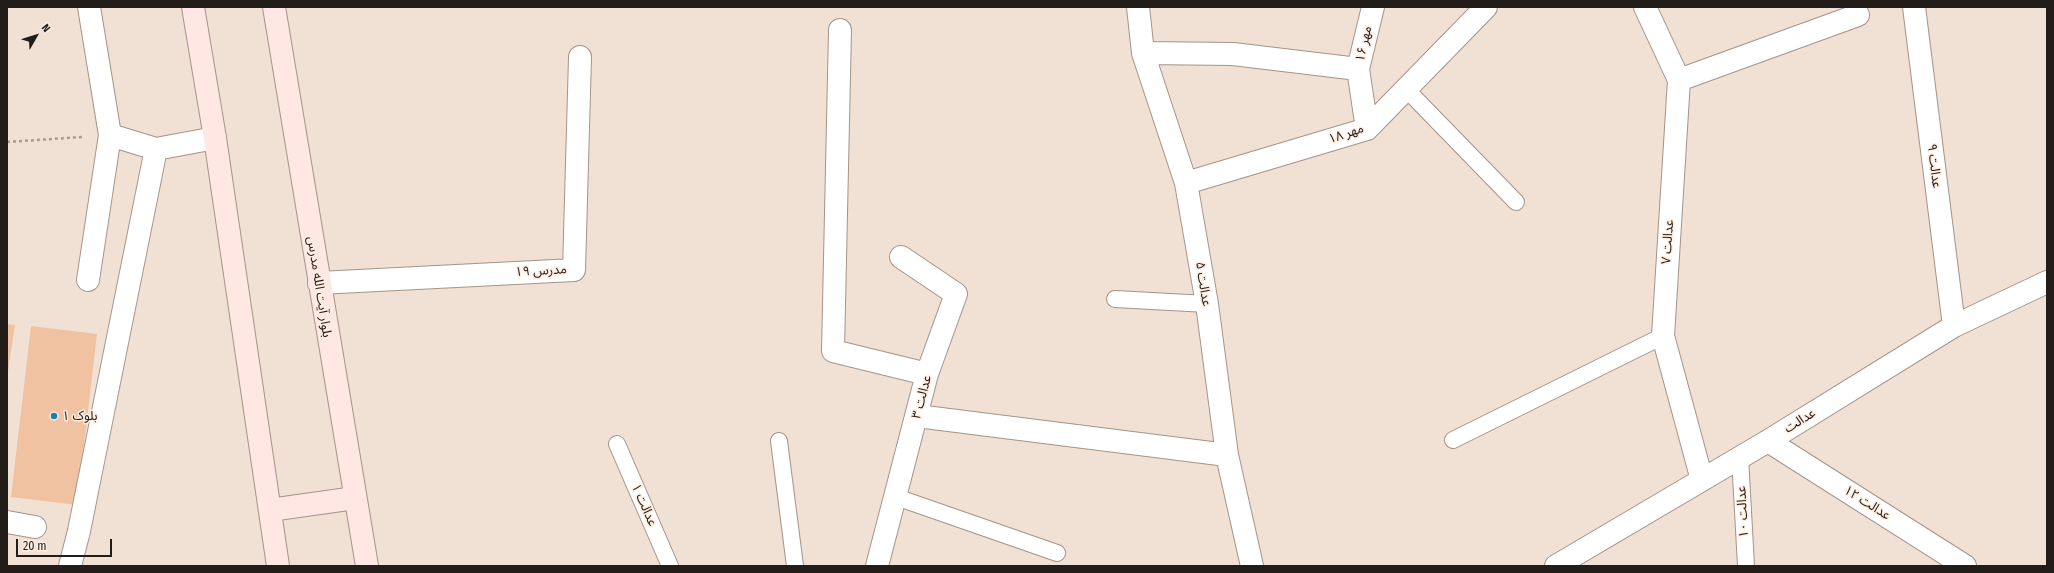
<!DOCTYPE html>
<html>
<head>
<meta charset="utf-8">
<style>
	body { margin:0 }
	#map { position:relative; width:2054px; height:573px; overflow:hidden; background:#f1e0d4; font-family:"Fira Sans Condensed",sans-serif }
	canvas { display:block }
	.frame { position:absolute; inset:0; border:8px solid #231d19; pointer-events:none }
	.north { position:absolute; left:16px; top:16px; width:40px; height:40px; -webkit-text-stroke:3px #ffede1; paint-order:stroke; rotate:51deg; font-size:11px; font-weight:700; line-height:16px; text-align:center; color:#231d19 }
	.north::after { content:''; display:block; margin:auto; width:14px; height:18px; background:#231d19; clip-path:polygon(50% 0,100% 100%,50% 72%,0 100%) }
	.scale { position:absolute; left:16px; top:539px; width:96px; height:18px; box-sizing:border-box; border:2px solid #231d19; border-top:0; padding-left:5px; font-size:12px; line-height:14px; white-space:nowrap; color:#231d19; -webkit-text-stroke:3px #ffede1; paint-order:stroke }
</style>
</head>
<body>
<div id="map">
<canvas width="2054" height="573"></canvas>
<div class="frame"></div>
<div class="north">N</div>
<div class="scale">20 m</div>
</div>
<script>
const ctx = document.querySelector('canvas').getContext('2d');
ctx.lineJoin = 'round';
function fill(path, color) {
  ctx.fillStyle = color;
  ctx.fill(path, 'evenodd');
}
function poly(rows) {
  const path = new Path2D();
  for (const r of rows) {
    path.moveTo(r[0], r[1]);
    for (let i = 2; i < r.length; i += 2) path.lineTo(r[i], r[i + 1]);
  }
  return path;
}
function stroke(path, color, width, dash) {
  ctx.strokeStyle = color;
  ctx.lineWidth = width;
  ctx.lineCap = dash ? 'butt' : 'round';
  ctx.setLineDash(dash || []);
  ctx.stroke(path);
}
function write(font, color, halo, rows, align = 'center') {
  ctx.font = font + ' "Fira Sans Condensed","Noto Sans Arabic",sans-serif';
  ctx.lineWidth = 3;
  ctx.setLineDash([]);
  ctx.textBaseline = 'middle';
  ctx.strokeStyle = halo;
  ctx.fillStyle = color;
  for (const [text, x, y, turn = 0] of rows) {
    ctx.save();
    ctx.translate(x, y);
    ctx.rotate((+turn || 0) * Math.PI / 180);
    ctx.textAlign = isNaN(turn) ? turn : align;
    if (halo) ctx.strokeText(text, 0, 0);
    ctx.fillText(text, 0, 0);
    ctx.restore();
  }
}
fill(poly([
	[7,324,15,325,8,371,7,371],
	[31,326,97,334,77,505,11,497]
]), '#f1c2a1');
const lane = poly([
	[1407,90,1516,202],
	[1115,299,1207,304],
	[1453,440,1663,336],
	[779,441,795,566],
	[617,444,670,566],
	[1740,457,1746,566],
	[896,497,1057,553]
]);
const street = poly([
	[1138,7,1143,53,1186,183,1207,304,1227,455,1252,566],
	[1645,7,1679,80,1663,336,1702,480],
	[1914,7,1954,326],
	[840,30,833,351,927,374],
	[1143,53,1233,54,1358,69],
	[1679,80,1858,15],
	[1367,129,1358,69,1373,7],
	[110,135,156,149,215,138],
	[1186,183,1367,129,1486,7],
	[88,280,110,135,89,7],
	[319,283,574,270,580,57],
	[917,416,1227,455],
	[1768,441,1965,566],
	[7,522,35,527],
	[70,566,79,531,156,149],
	[877,566,927,374,956,294,901,257],
	[1556,566,1768,441,1954,326,2047,282]
]);
const secondary = poly([
	[193,7,215,138,278,566],
	[274,7,367,566],
	[270,510,355,498]
]);
stroke(lane, '#a49489', 18);
stroke(street, '#a49489', 24);
stroke(secondary, '#a49489', 24);
stroke(poly([
	[7,142,82,137]
]), '#a89b91', 2.5, [3, 3]);
stroke(lane, '#fff', 16);
stroke(street, '#fff', 22);
stroke(secondary, '#ffe8e3', 22);
for (const [x, y, r, color] of [
	[54,416,4,"#1782aa"]
]) {
  const dot = new Path2D();
  dot.arc(x, y, r, 0, 2 * Math.PI);
  ctx.fillStyle = color;
  ctx.fill(dot);
  stroke(dot, '#ffede1', 1.5);
}
write('13px', '#231d19', '#ffede1', [
	["مهر ۱۶",1364,44,-77],
	["مهر ۱۸",1346,134,-19],
	["عدالت ۹",1934,166,83],
	["عدالت ۷",1668,242,-86],
	["مدرس ۱۹",541,271,-3],
	["عدالت ۵",1203,284,81],
	["بلوار آیت الله مدرس",319,287,81],
	["عدالت ۳",922,397,-75],
	["عدالت",1800,421,-32],
	["عدالت ۱۲",1867,503,32],
	["عدالت ۱",644,505,66],
	["عدالت ۱۰",1743,512,-93]
]);
write('13px', '#231d19', '#ffede1', [
	["بلوک ۱",62,416]
], 'left');
</script>
</body>
</html>
